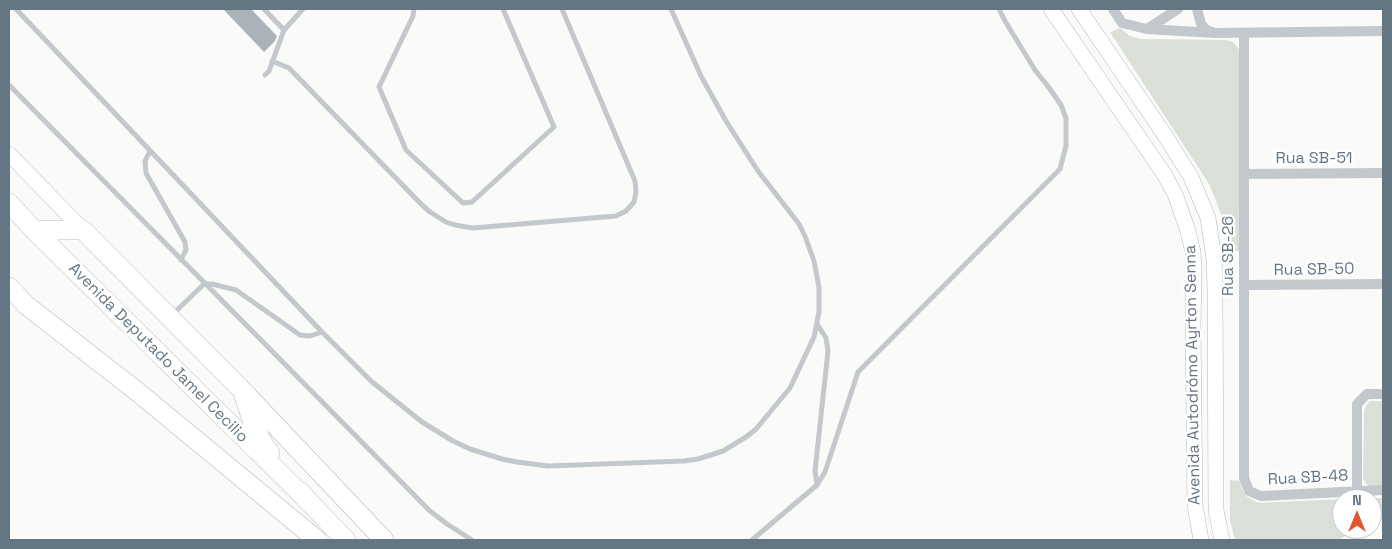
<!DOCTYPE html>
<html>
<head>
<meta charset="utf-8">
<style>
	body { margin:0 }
	#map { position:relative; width:1392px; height:549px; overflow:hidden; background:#fafaf8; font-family:"Space Grotesk",sans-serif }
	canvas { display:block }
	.frame { position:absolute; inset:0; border:10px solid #657683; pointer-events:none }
	.north { position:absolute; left:1332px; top:489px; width:50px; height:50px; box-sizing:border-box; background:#fff; border:1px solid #c1c8cd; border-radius:50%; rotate:0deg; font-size:14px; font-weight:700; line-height:20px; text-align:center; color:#657683 }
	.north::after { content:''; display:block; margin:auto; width:18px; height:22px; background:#e4572e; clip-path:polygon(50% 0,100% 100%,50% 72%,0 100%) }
</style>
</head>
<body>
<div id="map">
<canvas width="1392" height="549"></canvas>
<div class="frame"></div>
<div class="north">N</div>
</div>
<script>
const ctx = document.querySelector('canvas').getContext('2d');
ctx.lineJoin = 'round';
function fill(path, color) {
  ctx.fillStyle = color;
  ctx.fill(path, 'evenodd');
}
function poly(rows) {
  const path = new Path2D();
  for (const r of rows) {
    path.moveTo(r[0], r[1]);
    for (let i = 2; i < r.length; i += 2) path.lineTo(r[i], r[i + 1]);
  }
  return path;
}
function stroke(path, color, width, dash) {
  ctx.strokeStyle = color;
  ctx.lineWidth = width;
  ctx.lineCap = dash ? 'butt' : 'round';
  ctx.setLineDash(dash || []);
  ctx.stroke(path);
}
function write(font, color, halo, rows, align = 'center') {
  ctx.font = font + ' "Space Grotesk",sans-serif';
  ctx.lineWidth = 5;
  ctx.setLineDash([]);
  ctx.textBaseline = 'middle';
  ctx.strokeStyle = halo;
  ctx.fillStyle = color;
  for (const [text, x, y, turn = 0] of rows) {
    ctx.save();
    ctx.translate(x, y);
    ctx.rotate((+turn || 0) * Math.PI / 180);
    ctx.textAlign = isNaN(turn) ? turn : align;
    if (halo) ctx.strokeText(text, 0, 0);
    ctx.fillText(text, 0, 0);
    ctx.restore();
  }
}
fill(poly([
	[1120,28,1130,36,1140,39,1226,40,1233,42,1238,48,1240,52,1241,251,1230,251,1225,225,1215,198,1209,184,1110,32],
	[1370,401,1383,401,1383,487,1368,486,1363,479,1364,411,1367,404],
	[1230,480,1240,481,1241,487,1246,496,1258,503,1342,499,1342,529,1357,529,1339,540,1235,540,1230,520],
	[1383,498,1383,517,1372,522,1372,499,1348,499]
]), '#dadfd7');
fill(poly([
	[223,9,251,9,277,36,275,41,264,52]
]), '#aab3b9');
const secondary = poly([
	[1051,9,1164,174,1175,194,1188,231,1193,252,1194,271,1193,328,1195,505,1201,540],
	[1079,9,1166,137,1191,177,1208,218,1214,259,1215,288,1216,510,1222,540],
	[9,154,83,230]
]);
const highway = poly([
	[9,203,34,230,309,502],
	[34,230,83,230,240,388,384,540],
	[9,287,26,305,139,393,317,540],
	[244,396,255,428,264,445,270,453],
	[301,492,309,502,346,540]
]);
stroke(secondary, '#b3babf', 16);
stroke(highway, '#b4b9bd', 20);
stroke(poly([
	[16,9,322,332,371,381,422,422,453,441,470,449,502,459,517,462,548,466,684,461,698,459,723,451,746,437,756,429,790,388,814,337,819,312,819,287,814,261,805,236,799,224,758,171,726,121,701,76,671,9],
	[264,9,284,30,269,71,265,75],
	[414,9,413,16,379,87,406,150,463,203,472,202,554,127,503,9],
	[284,30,303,9],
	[272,61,289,68,423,206,430,212,446,222,455,225,473,228,616,216,626,211,634,202,636,192,635,181,562,9],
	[9,85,430,511,447,524,472,540],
	[150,151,145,161,146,173,185,242,186,250,181,260],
	[172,315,204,284,212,284,236,290,300,335,310,336,322,332],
	[817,484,815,471,828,351,826,338,817,324],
	[752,540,817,485,825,472,858,372,1060,169,1066,146,1066,118,1061,105,1050,89,1035,70,1005,21,999,9]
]), '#c3c8cc', 5);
stroke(poly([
	[1113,9,1122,23,1147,29,1215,33,1383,31],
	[1197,9,1201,24,1206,30,1212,32],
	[1147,29,1178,9],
	[1244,33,1244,478,1249,491,1261,496,1383,490],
	[1244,174,1383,173],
	[1244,285,1383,284],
	[1357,491,1357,404,1367,394,1383,394]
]), '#c3c8cc', 10);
stroke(secondary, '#fff', 15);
stroke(highway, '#fff', 19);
write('16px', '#657683', '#fff', [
	["Rua SB-51",1314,159],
	["Rua SB-26",1229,256,-90],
	["Rua SB-50",1314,270,-1],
	["Avenida Deputado Jamel Cecilio",158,353,45],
	["Avenida Autodrómo Ayrton Senna",1193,375,-91],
	["Rua SB-48",1308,478,-3]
]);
</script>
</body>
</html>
